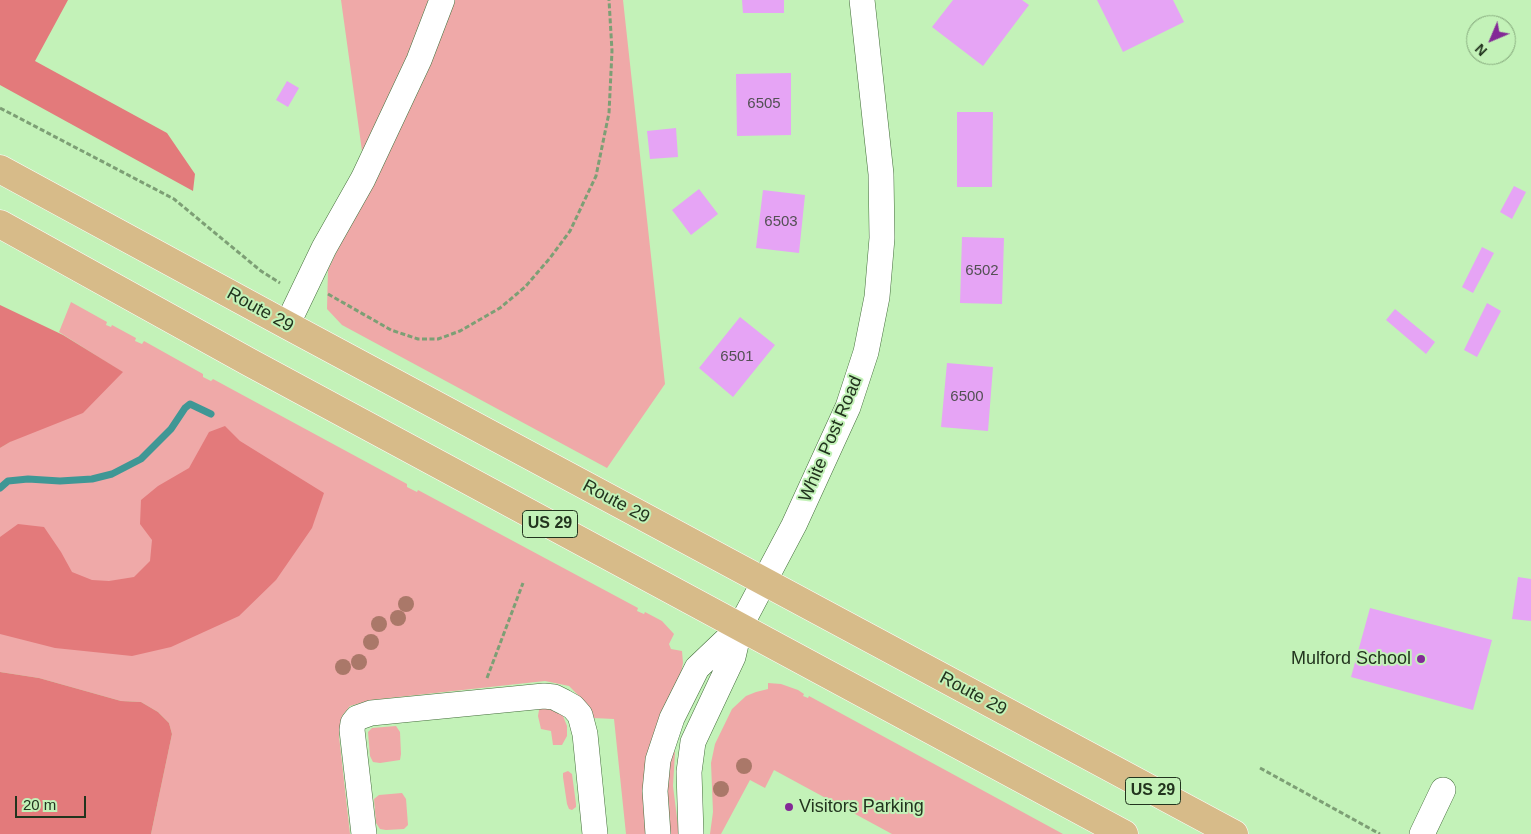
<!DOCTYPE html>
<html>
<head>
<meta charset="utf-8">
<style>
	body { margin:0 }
	#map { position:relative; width:1531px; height:834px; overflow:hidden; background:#c3f2b8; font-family:Arial,sans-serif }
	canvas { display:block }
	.north { position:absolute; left:1466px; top:15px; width:50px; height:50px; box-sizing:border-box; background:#c3f2b8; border:1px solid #83a67a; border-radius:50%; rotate:225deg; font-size:14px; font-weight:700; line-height:20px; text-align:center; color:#22341e }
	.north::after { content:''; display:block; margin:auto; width:18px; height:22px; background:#832996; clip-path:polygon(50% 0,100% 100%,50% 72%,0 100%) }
	.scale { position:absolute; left:15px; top:796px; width:71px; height:22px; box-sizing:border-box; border:2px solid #22341e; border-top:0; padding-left:6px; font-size:15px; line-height:18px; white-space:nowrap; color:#22341e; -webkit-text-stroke:4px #c3f2b8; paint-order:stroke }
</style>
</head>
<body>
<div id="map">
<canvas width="1531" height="834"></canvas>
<div class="north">N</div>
<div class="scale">20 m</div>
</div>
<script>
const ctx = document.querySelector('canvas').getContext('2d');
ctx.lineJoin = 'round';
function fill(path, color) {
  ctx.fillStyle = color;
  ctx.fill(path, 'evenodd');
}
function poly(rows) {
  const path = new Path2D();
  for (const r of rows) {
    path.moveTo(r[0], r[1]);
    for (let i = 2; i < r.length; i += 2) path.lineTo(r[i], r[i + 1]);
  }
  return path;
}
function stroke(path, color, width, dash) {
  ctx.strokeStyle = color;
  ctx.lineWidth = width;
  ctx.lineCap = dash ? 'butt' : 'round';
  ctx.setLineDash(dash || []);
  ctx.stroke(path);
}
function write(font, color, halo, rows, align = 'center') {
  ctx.font = font + ' Arial,sans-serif';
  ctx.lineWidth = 4;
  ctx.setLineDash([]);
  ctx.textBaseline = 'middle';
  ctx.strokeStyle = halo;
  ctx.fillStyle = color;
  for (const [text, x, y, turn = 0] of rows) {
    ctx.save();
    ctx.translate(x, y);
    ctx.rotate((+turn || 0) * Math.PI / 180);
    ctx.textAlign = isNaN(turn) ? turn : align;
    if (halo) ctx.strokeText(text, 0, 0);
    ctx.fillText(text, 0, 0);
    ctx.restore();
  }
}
fill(poly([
	[341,0,623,0,665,384,607,468,342,325,327,309,328,270,367,187],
	[71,302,107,322,106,325,111,327,112,325,136,338,135,341,142,344,144,341,203,374,203,377,211,381,213,379,407,484,407,487,417,492,418,490,638,608,637,611,644,614,645,612,662,621,674,634,669,644,671,649,682,651,683,663,649,834,626,834,614,719,593,718,592,713,586,703,569,686,545,681,371,700,350,706,342,716,339,736,350,834,151,834,172,734,169,723,158,712,141,702,121,701,39,678,0,672,0,448,122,372,59,332],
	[768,683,781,684,798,690,804,694,803,696,808,698,809,696,1063,834,892,834,774,770,765,788,750,780,721,834,710,834,713,812,711,763,715,744,732,709,746,696,756,692,768,689],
	[540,704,561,713,563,716,567,726,567,736,562,745,553,745,551,731,541,729,538,716],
	[396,726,400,732,401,754,400,760,380,763,373,762,370,756,368,732,372,728],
	[669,751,675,752,673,786,679,834,667,834,663,799],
	[568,771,572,774,576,804,576,807,572,810,569,809,567,804,563,777,563,773],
	[402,793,406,799,408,825,404,829,386,830,380,829,376,823,374,799,379,795]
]), '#efa9a8');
fill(poly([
	[0,0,68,0,35,61,167,133,195,174,193,191,0,85],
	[0,305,63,335,123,372,83,413,10,442,0,448],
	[225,426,240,441,324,493,312,528,276,580,239,616,171,647,132,656,55,648,0,634,0,537,18,524,44,527,61,552,72,572,92,580,109,581,134,577,150,561,152,540,140,524,141,500,158,486,189,468,209,432],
	[0,672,39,678,121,701,141,702,158,712,169,723,172,734,151,834,0,834]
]), '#e37a7b');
stroke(poly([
	[0,488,8,481,28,479,60,481,92,479,112,474,141,459,171,429,185,408,190,404,211,414]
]), '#3f9795', 7);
fill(poly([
	[742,0,784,0,784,13,743,13],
	[953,0,1022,0,1029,5,983,66,932,27],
	[1097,0,1173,0,1184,22,1123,52],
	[791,73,791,135,737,136,736,74],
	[287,81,299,88,288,107,276,100],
	[957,112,993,112,992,187,957,187],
	[676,128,678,157,650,159,647,131],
	[1514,186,1526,192,1512,219,1500,212],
	[699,189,718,214,691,235,672,210],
	[763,190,805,195,799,253,756,248],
	[962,237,1004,238,1002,304,960,303],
	[1482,247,1494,253,1473,293,1462,287],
	[1487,303,1501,311,1477,357,1464,350],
	[1395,309,1435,342,1426,354,1386,320],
	[740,317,775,345,733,397,699,368],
	[947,363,993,367,988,431,941,427],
	[1518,577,1531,579,1531,621,1512,619],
	[1370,608,1492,640,1473,710,1351,677]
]), '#e6a4f5');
const minor = poly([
	[287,325,324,248,363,179,419,60,442,0],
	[364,834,352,730,353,723,357,718,371,713,544,696,554,697,564,702,573,707,580,715,585,734,595,834],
	[658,834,655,791,658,760,672,718,697,668,740,627],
	[691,834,689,772,693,742,733,657,740,627,794,525,848,407,866,352,877,297,882,238,881,174,862,0],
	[1422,834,1443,790]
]);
const major = poly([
	[0,169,287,325,1234,834],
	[0,224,249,362,1124,834]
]);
stroke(minor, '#436d3a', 26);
stroke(major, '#fff', 29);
stroke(poly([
	[0,108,174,199,261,271,280,283],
	[328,294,391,330,418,339,438,339,460,331,500,308,525,287,550,258,570,231,596,176,609,113,612,51,609,0],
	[487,678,523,583],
	[1260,768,1380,834]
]), '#7d9f75', 3, [5, 2.5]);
stroke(minor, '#fff', 25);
stroke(major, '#d7bb89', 28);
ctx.fillStyle = '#aa7869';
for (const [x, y] of [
	[406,604],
	[398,618],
	[379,624],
	[371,642],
	[359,662],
	[343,667],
	[744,766],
	[721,789]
]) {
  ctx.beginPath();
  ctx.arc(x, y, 8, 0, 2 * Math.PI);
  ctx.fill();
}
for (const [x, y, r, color] of [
	[1421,659,5,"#832996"],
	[789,807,5,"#832996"]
]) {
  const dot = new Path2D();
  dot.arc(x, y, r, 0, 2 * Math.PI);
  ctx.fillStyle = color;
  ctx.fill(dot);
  stroke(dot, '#c3f2b8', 2);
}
write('15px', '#535054', null, [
	["6505",764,104],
	["6503",781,222],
	["6502",982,271],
	["6501",737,357],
	["6500",967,397]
]);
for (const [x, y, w] of [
	[550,524,55],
	[1153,791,55]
]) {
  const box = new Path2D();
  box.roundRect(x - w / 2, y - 13.5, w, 27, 4);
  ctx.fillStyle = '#c3f2b8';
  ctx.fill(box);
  stroke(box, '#22341e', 1);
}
write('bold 16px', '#22341e', null, [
	["US 29",550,524],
	["US 29",1153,791]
]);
write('18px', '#22341e', '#c3f2b8', [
	["Route 29",260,310,29],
	["White Post Road",831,439,-67],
	["Route 29",616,502,28],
	["Route 29",973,694,28]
]);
write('18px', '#22341e', '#c3f2b8', [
	["Mulford School",1411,659],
	["Visitors Parking",799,807,"left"]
], 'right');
</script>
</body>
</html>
